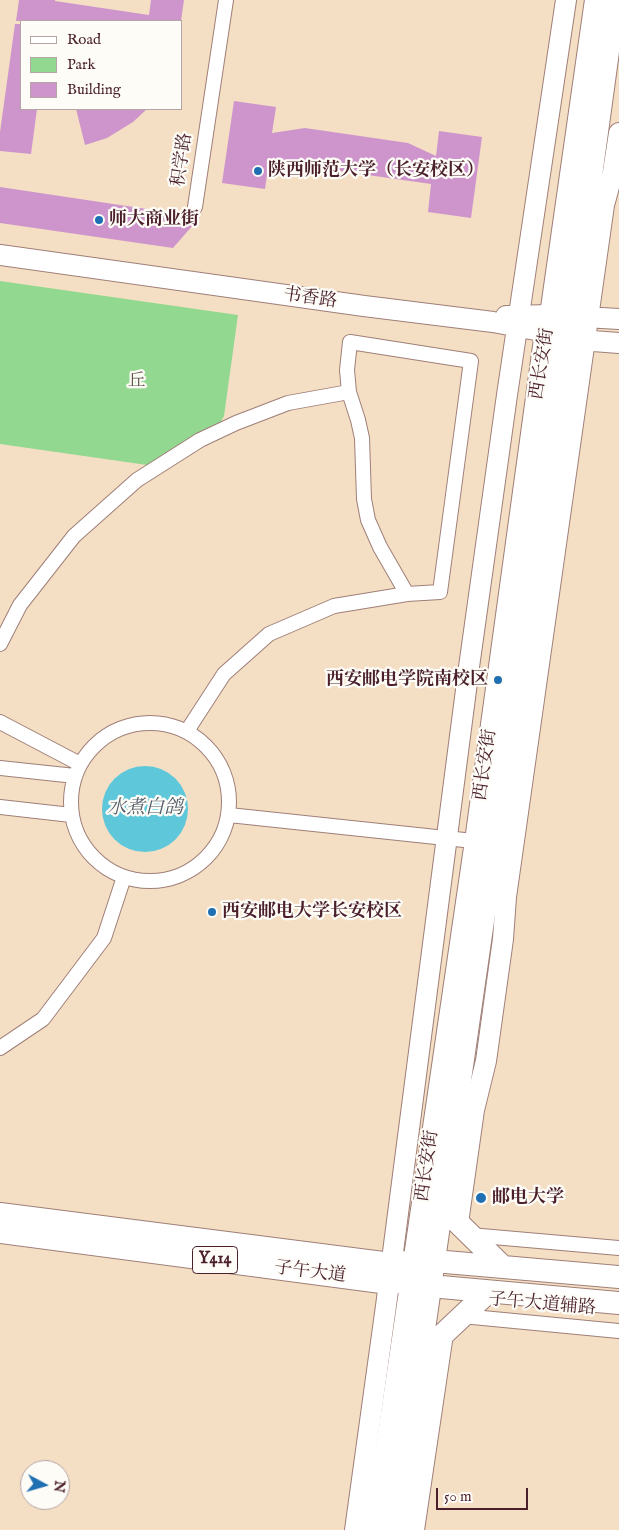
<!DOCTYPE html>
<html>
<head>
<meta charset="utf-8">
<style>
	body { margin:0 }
	#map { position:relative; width:619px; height:1530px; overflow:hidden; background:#f4dfc4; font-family:"IM FELL English",serif }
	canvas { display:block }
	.legend { position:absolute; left:20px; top:20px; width:162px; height:90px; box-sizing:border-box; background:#fdfcf7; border:1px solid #b5a4a5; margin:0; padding:6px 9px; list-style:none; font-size:15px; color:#4a1f2b }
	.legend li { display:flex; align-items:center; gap:10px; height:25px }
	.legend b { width:25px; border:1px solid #b5a4a5 }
	.north { position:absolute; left:20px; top:1460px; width:50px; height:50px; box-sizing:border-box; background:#fdfcf7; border:1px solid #b5a4a5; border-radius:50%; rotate:96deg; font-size:14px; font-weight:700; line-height:20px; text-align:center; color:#4a1f2b }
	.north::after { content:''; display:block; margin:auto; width:18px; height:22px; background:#1f6fb2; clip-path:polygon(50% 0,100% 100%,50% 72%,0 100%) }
	.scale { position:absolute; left:436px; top:1488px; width:92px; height:22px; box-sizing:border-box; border:2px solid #4a1f2b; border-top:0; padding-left:6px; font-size:15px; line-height:18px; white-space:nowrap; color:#4a1f2b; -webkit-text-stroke:4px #fdfcf7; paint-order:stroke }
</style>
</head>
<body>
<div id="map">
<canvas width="619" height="1530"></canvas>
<ul class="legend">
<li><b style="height:6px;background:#fff"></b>Road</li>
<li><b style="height:14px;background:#93d891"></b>Park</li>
<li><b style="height:14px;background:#ce95cd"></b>Building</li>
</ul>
<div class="north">N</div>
<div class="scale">50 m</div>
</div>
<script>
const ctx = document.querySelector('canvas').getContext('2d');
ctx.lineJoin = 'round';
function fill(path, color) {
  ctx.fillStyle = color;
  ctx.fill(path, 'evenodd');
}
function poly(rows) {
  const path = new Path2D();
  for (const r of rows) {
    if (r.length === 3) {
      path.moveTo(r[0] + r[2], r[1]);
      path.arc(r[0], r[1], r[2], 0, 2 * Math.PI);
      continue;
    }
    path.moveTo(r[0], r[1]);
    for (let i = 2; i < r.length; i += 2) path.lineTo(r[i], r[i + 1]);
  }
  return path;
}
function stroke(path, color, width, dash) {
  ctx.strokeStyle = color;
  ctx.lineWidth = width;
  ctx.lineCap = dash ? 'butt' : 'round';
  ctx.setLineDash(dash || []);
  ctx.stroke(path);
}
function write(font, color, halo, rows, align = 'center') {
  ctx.font = font + ' "IM FELL English","Noto Serif SC",serif';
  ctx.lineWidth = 4.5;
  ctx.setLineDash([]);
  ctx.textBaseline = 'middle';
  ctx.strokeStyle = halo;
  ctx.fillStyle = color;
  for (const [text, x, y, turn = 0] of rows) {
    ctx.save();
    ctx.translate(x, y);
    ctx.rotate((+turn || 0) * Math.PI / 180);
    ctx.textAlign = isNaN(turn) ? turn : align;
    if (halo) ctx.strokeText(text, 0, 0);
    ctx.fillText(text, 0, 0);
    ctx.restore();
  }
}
fill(poly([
	[0,281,238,315,224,416,216,431,154,466,0,444]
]), '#93d891');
fill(poly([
	[145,809,43]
]), '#5ec8da');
fill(poly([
	[19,0,55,0,55,1,149,15,151,0,184,0,181,21,16,21],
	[15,24,21,24,21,109,37,109,31,154,0,151,0,132],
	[234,101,276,107,272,133,305,128,408,143,436,156,439,131,482,137,471,218,428,212,431,184,269,161,265,189,222,183],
	[76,109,147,109,133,122,107,138,85,145],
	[0,187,200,217,173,248,0,223]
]), '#ce95cd');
const street = poly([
	[195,207,226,0],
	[0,644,20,605,74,536,137,480,200,440,236,423,288,403,349,392],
	[0,722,80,764],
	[150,802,79],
	[187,731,224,674,269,634,334,606,407,594,440,592,471,361,350,342,347,370,349,392,358,420,362,438,364,499,368,520,380,547,407,594],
	[0,768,75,776],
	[0,807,71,815],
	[229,815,483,842],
	[0,1048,43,1019,104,938,124,877],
	[470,1235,619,1248],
	[462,1316,619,1331]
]);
const secondary = poly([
	[0,255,364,306,493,322,546,332,567,339,619,343],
	[506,316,551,315,619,319],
	[458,1223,474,1110,486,1061,503,939,506,897,604,205,613,172,619,133],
	[355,1530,386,1306,469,667,507,395,566,0],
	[414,1530,443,1334]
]);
const primary = poly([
	[442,1207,503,1267],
	[0,1214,391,1264,414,1261,434,1261,619,1277],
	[0,1232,389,1283,411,1280,430,1286,619,1303],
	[420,1356,488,1292],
	[375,1530,476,841,546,332,551,315,596,0],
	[395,1530,567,339,572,315,615,0]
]);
stroke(street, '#9f7f78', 16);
stroke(secondary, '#9f7f78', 22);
stroke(primary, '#9f7f78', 24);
stroke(street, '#fff', 14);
stroke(secondary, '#fff', 20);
stroke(primary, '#fff', 22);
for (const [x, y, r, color] of [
	[258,171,5,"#1f6fb2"],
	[99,220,5,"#1f6fb2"],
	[498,680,5,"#1f6fb2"],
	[212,912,5,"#1f6fb2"],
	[481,1198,6,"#1f6fb2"]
]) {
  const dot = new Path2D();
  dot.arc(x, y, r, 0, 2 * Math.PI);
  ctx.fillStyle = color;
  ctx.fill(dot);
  stroke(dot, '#fdfcf7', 2);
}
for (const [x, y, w] of [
	[215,1260,45]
]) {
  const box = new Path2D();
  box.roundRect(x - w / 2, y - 13.5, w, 27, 4);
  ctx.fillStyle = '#fdfcf7';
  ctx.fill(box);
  stroke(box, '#4a1f2b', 1);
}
write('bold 16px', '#4a1f2b', null, [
	["Y414",215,1260]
]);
write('18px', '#4a1f2b', '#fdfcf7', [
	["积学路",183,160,-82],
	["书香路",310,299,8],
	["西长安街",543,364,-81],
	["西长安街",486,765,-82],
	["西长安街",428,1166,-82],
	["子午大道",310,1273,7],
	["子午大道辅路",542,1305,5]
]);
write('bold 18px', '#4a1f2b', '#fdfcf7', [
	["陕西师范大学（长安校区）",268,171],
	["师大商业街",109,220],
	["西安邮电学院南校区",488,680,"right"],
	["西安邮电大学长安校区",222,912],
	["邮电大学",492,1198]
], 'left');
write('18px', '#60564a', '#fdfcf7', [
	["丘",137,382]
]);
write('italic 19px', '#515a68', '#fdfcf7', [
	["水煮白鸽",145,809]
]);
</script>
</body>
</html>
